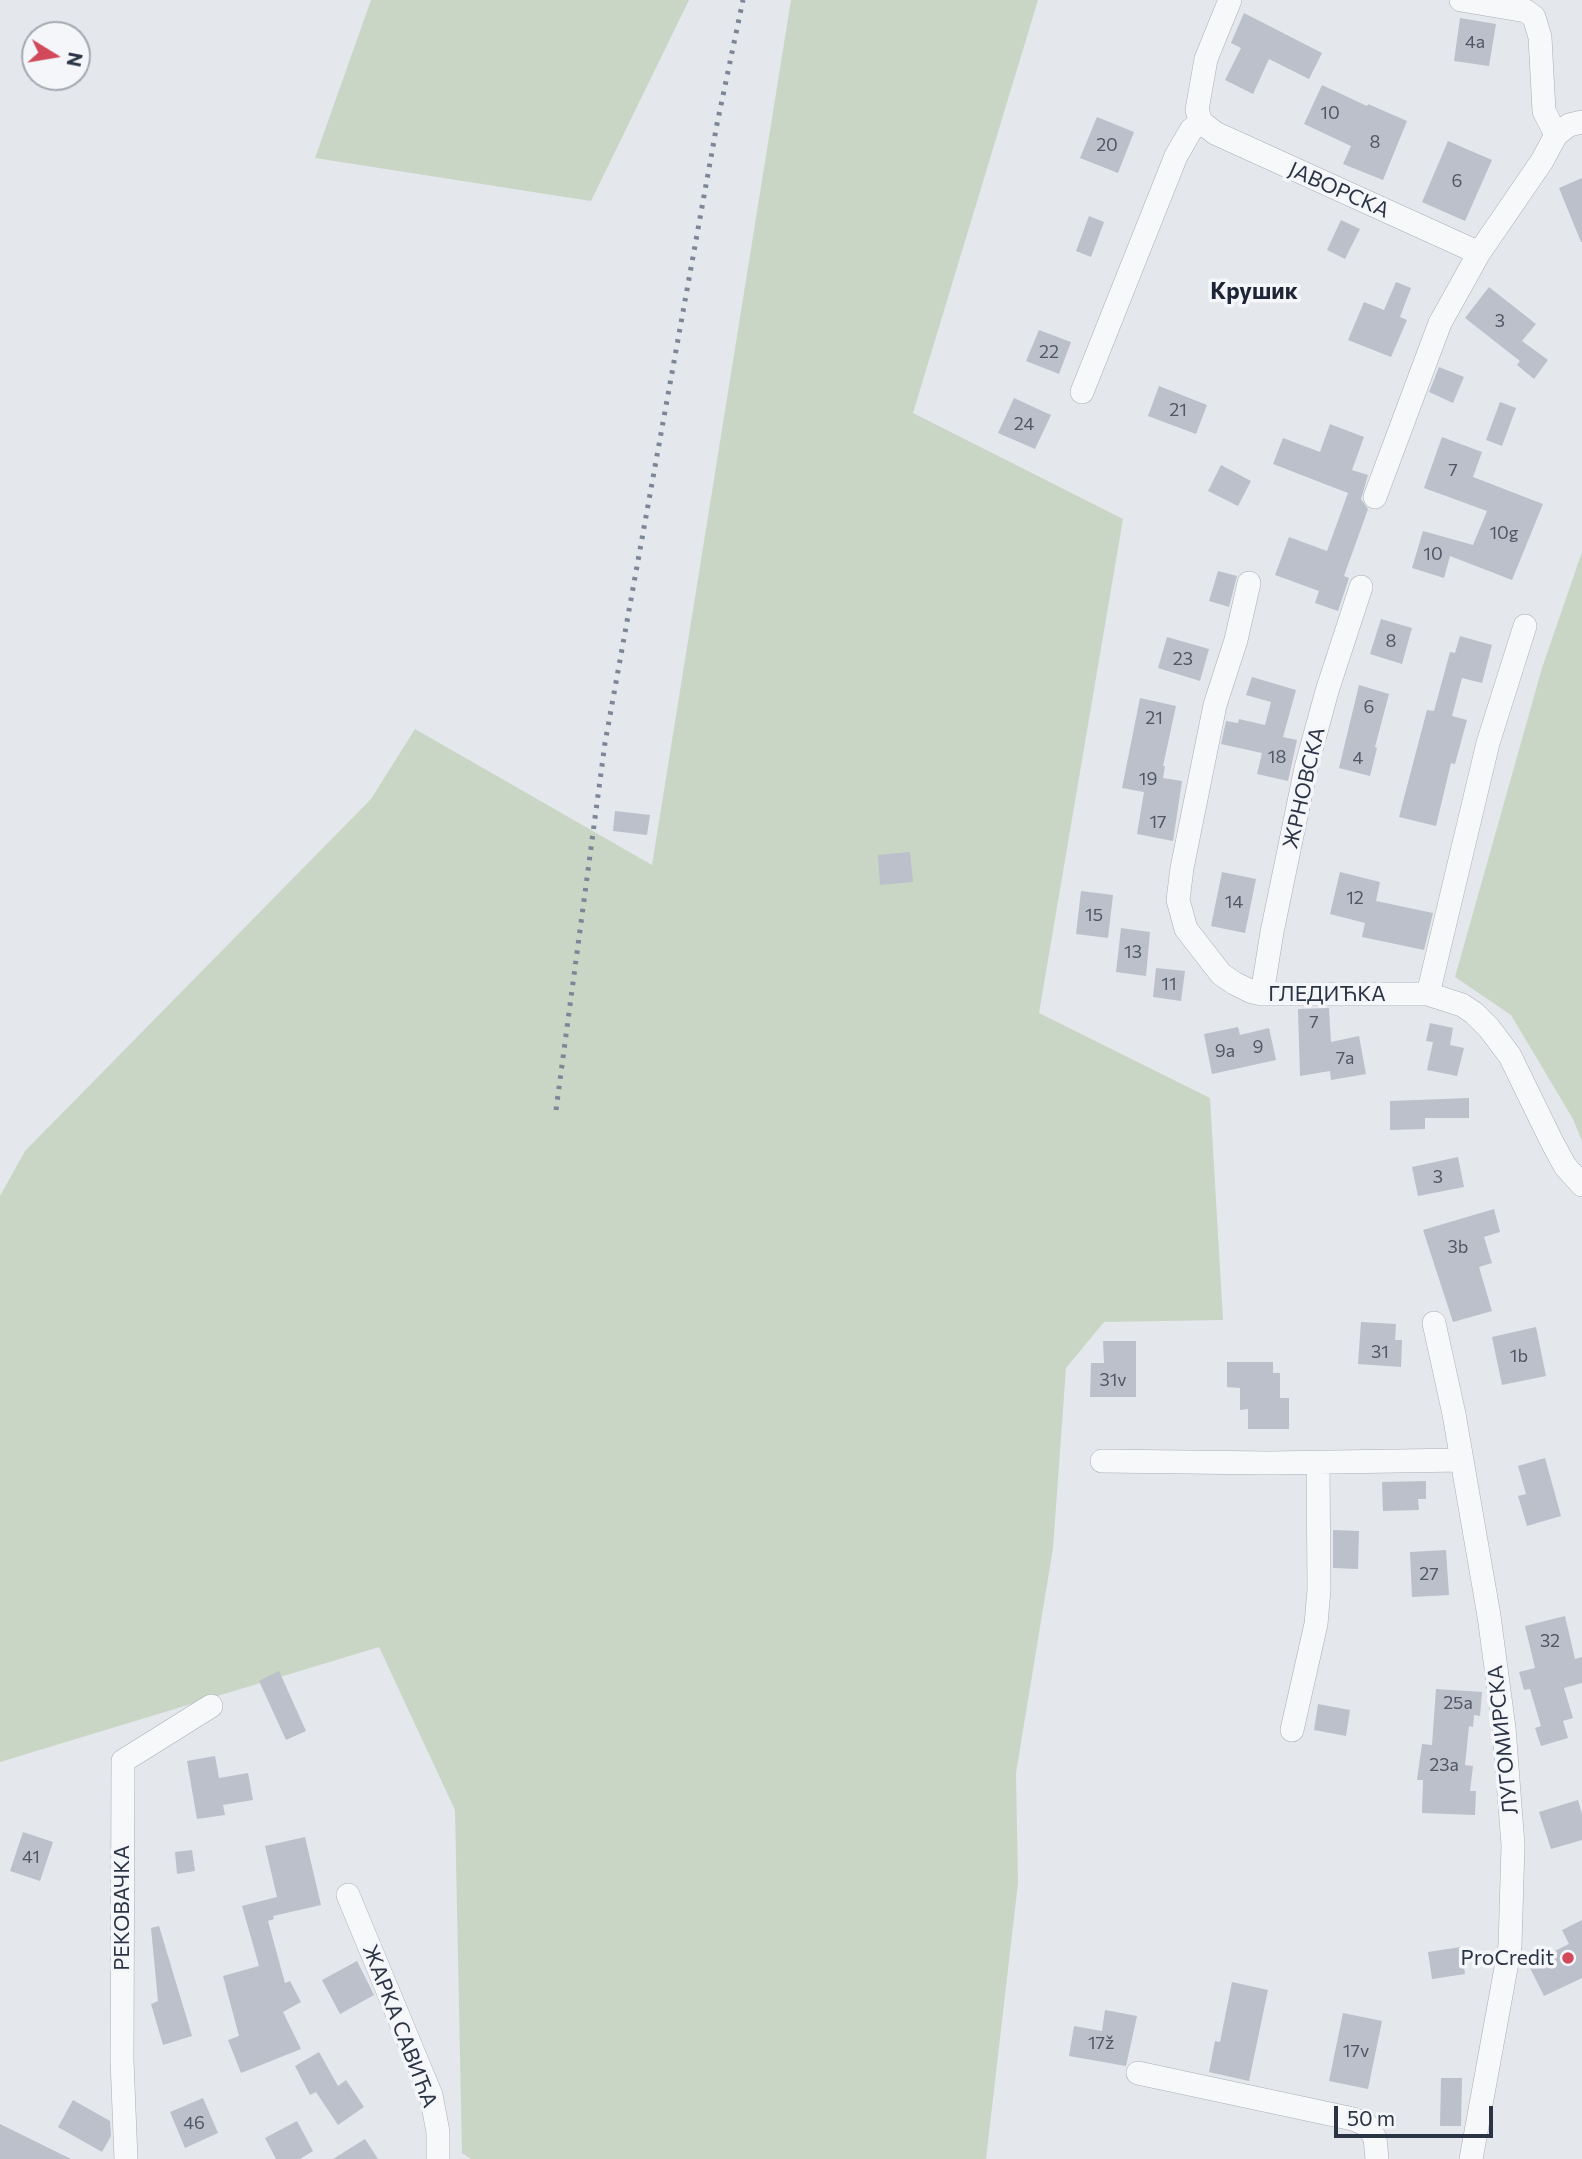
<!DOCTYPE html>
<html>
<head>
<meta charset="utf-8">
<style>
	body { margin:0 }
	#map { position:relative; width:1582px; height:2159px; overflow:hidden; background:#e4e7ec; font-family:Commissioner,sans-serif }
	canvas { display:block }
	.north { position:absolute; left:21px; top:21px; width:70px; height:70px; box-sizing:border-box; background:#f4f6f9; border:2px solid #a4a8b1; border-radius:50%; rotate:101deg; font-size:19px; font-weight:700; line-height:28px; text-align:center; color:#2b3445 }
	.north::after { content:''; display:block; margin:auto; width:24px; height:32px; background:#d1495b; clip-path:polygon(50% 0,100% 100%,50% 72%,0 100%) }
	.scale { position:absolute; left:1334px; top:2106px; width:159px; height:32px; box-sizing:border-box; border:4px solid #2b3445; border-top:0; padding-left:9px; font-size:21px; line-height:24px; white-space:nowrap; color:#2b3445; -webkit-text-stroke:5px #f4f6f9; paint-order:stroke }
</style>
</head>
<body>
<div id="map">
<canvas width="1582" height="2159"></canvas>
<div class="north">N</div>
<div class="scale">50 m</div>
</div>
<script>
const ctx = document.querySelector('canvas').getContext('2d');
ctx.lineJoin = 'round';
function fill(path, color) {
  ctx.fillStyle = color;
  ctx.fill(path, 'evenodd');
}
function poly(rows) {
  const path = new Path2D();
  for (const r of rows) {
    path.moveTo(r[0], r[1]);
    for (let i = 2; i < r.length; i += 2) path.lineTo(r[i], r[i + 1]);
  }
  return path;
}
function stroke(path, color, width, dash) {
  ctx.strokeStyle = color;
  ctx.lineWidth = width;
  ctx.lineCap = dash ? 'butt' : 'round';
  ctx.setLineDash(dash || []);
  ctx.stroke(path);
}
function write(font, color, halo, rows, align = 'center') {
  ctx.font = font + ' Commissioner,sans-serif';
  ctx.lineWidth = 7;
  ctx.setLineDash([]);
  ctx.textBaseline = 'middle';
  ctx.strokeStyle = halo;
  ctx.fillStyle = color;
  for (const [text, x, y, turn = 0] of rows) {
    ctx.save();
    ctx.translate(x, y);
    ctx.rotate((+turn || 0) * Math.PI / 180);
    ctx.textAlign = isNaN(turn) ? turn : align;
    if (halo) ctx.strokeText(text, 0, 0);
    ctx.fillText(text, 0, 0);
    ctx.restore();
  }
}
fill(poly([
	[371,0,689,0,591,201,315,158],
	[791,0,1038,0,913,413,1123,519,1039,1013,1210,1098,1223,1320,1104,1322,1066,1368,1053,1548,1016,1773,1018,1883,986,2159,471,2159,462,2153,455,1810,379,1647,0,1762,0,1196,25,1151,371,799,415,729,652,865],
	[1582,552,1582,1141,1573,1119,1511,1015,1455,977,1542,668]
]), '#c9d6c5');
fill(poly([
	[1244,13,1322,53,1309,79,1269,59,1253,94,1225,80,1241,48,1231,43],
	[1460,18,1496,24,1489,66,1454,61],
	[1322,85,1367,106,1368,104,1407,121,1383,180,1343,164,1351,146,1304,124],
	[1097,117,1134,132,1118,173,1080,158],
	[1448,141,1492,160,1465,221,1422,202],
	[1582,178,1582,242,1581,242,1559,188],
	[1089,216,1104,222,1091,257,1076,251],
	[1341,220,1360,229,1345,259,1327,250],
	[1396,282,1411,288,1400,317,1407,320,1391,357,1348,340,1364,302,1384,310],
	[1489,287,1536,324,1522,341,1548,360,1534,379,1517,365,1520,361,1465,318],
	[1039,330,1071,342,1059,374,1026,361],
	[1439,367,1464,377,1453,403,1429,392],
	[1159,386,1207,405,1196,434,1148,416],
	[1014,398,1051,415,1035,449,998,433],
	[1500,402,1516,408,1502,446,1486,440],
	[1330,424,1364,437,1352,470,1368,475,1361,499,1368,509,1344,576,1349,578,1338,611,1315,603,1319,591,1275,575,1289,537,1327,551,1348,493,1273,464,1283,438,1320,452],
	[1442,437,1482,452,1473,477,1543,504,1512,580,1450,556,1444,578,1412,568,1423,531,1473,545,1487,511,1424,488],
	[1221,465,1251,481,1238,506,1208,491],
	[1218,571,1237,576,1229,607,1209,601],
	[1381,619,1412,628,1402,664,1370,654],
	[1460,636,1492,645,1482,683,1462,678,1452,716,1467,720,1455,764,1451,763,1436,826,1399,817,1427,710,1434,711,1450,652,1455,653],
	[1167,637,1209,649,1200,681,1158,668],
	[1252,677,1296,690,1283,737,1297,740,1288,781,1257,774,1262,753,1221,744,1226,721,1238,723,1239,719,1265,725,1271,702,1246,695],
	[1359,685,1389,694,1375,747,1377,748,1370,776,1339,768],
	[1140,698,1176,706,1163,766,1165,766,1163,778,1182,781,1173,841,1137,834,1144,792,1122,788],
	[615,811,650,815,647,835,613,831],
	[910,852,913,882,880,885,878,855],
	[1222,872,1256,879,1245,933,1211,926],
	[1340,872,1380,882,1376,901,1433,913,1424,950,1362,937,1365,923,1330,914],
	[1081,891,1113,895,1108,938,1076,934],
	[1121,928,1150,932,1146,976,1116,972],
	[1156,968,1185,971,1181,1001,1153,997],
	[1329,1008,1331,1042,1359,1036,1366,1074,1331,1080,1330,1071,1300,1076,1298,1009],
	[1430,1023,1453,1028,1450,1045,1464,1048,1457,1076,1427,1070,1433,1042,1426,1041],
	[1238,1027,1240,1035,1269,1028,1276,1060,1212,1074,1204,1034],
	[1469,1098,1469,1118,1425,1118,1425,1129,1390,1130,1390,1101],
	[1458,1157,1464,1187,1418,1196,1412,1167],
	[1494,1209,1500,1232,1484,1237,1492,1263,1479,1267,1492,1311,1453,1322,1423,1230],
	[1361,1322,1396,1324,1395,1340,1402,1340,1401,1367,1358,1364],
	[1536,1327,1546,1376,1502,1385,1492,1337],
	[1103,1341,1136,1341,1136,1397,1090,1397,1091,1363,1104,1363],
	[1227,1362,1273,1362,1273,1373,1280,1373,1280,1398,1289,1398,1289,1429,1248,1429,1248,1409,1240,1410,1240,1388,1227,1387],
	[1545,1458,1561,1516,1527,1526,1518,1496,1526,1494,1518,1466],
	[1426,1481,1426,1499,1418,1499,1419,1510,1383,1511,1382,1482],
	[1333,1530,1359,1531,1358,1569,1333,1568],
	[1446,1550,1449,1595,1412,1597,1410,1552],
	[1565,1616,1575,1659,1582,1657,1582,1683,1564,1688,1573,1718,1563,1721,1568,1738,1541,1746,1535,1728,1541,1726,1530,1689,1524,1690,1519,1672,1535,1668,1525,1626],
	[279,1671,306,1731,286,1740,259,1681],
	[1436,1689,1482,1692,1480,1716,1474,1715,1473,1727,1469,1726,1465,1765,1473,1766,1470,1791,1476,1791,1475,1815,1422,1813,1423,1780,1417,1780,1422,1744,1432,1745],
	[1318,1704,1350,1710,1346,1736,1314,1730],
	[215,1756,219,1778,248,1773,253,1800,223,1805,225,1815,197,1819,187,1761],
	[1578,1800,1582,1814,1582,1840,1551,1849,1539,1812],
	[23,1832,53,1842,40,1881,10,1871],
	[305,1837,321,1905,273,1916,274,1919,268,1921,285,1983,290,1981,301,2002,283,2012,301,2049,241,2073,228,2040,239,2036,223,1976,259,1966,242,1906,277,1897,265,1846],
	[192,1850,195,1871,177,1874,175,1852],
	[1582,1920,1582,1978,1544,1996,1528,1964,1569,1944,1562,1930],
	[159,1926,192,2036,163,2045,151,2004,158,2001,151,1928],
	[1461,1947,1465,1974,1432,1979,1428,1952],
	[357,1961,374,1995,340,2014,322,1980],
	[1232,1982,1268,1990,1249,2081,1209,2072,1215,2041,1220,2042],
	[1105,2010,1137,2016,1126,2066,1069,2056,1074,2026,1102,2031],
	[1343,2013,1382,2021,1368,2089,1329,2081],
	[319,2052,338,2086,346,2080,364,2107,338,2125,316,2092,310,2095,295,2066],
	[1441,2078,1462,2078,1461,2126,1440,2126],
	[203,2098,218,2133,185,2148,170,2112],
	[73,2100,110,2121,111,2136,102,2152,58,2127],
	[297,2121,313,2151,300,2159,276,2159,265,2138],
	[0,2124,71,2159,0,2159],
	[365,2139,378,2159,333,2159]
]), '#bbc0ca');
const minor = poly([
	[1230,0,1206,59,1197,110,1201,122,1215,133,1479,253,1542,161,1556,135,1569,125,1582,122],
	[1461,0,1526,11,1534,17,1540,37,1544,111,1556,135],
	[1082,392,1176,156,1191,130,1201,122],
	[1375,497,1440,323,1479,253],
	[1249,583,1236,640,1215,705,1182,868,1178,900,1186,929,1221,974,1234,983,1252,992,1262,994,1428,994,1462,1005,1474,1013,1489,1028,1510,1056,1552,1142,1565,1166,1582,1185],
	[1262,994,1272,932,1306,768,1327,691,1361,587],
	[1428,994,1488,743,1525,626],
	[1434,1323,1454,1414,1489,1616,1504,1728,1513,1845,1510,1946,1471,2159],
	[1102,1461,1269,1463,1462,1460],
	[1292,1730,1316,1624,1319,1590,1318,1462],
	[348,1895,431,2095,438,2132,438,2159],
	[1138,2073,1353,2119,1367,2125,1375,2138,1377,2159],
	[126,2159,122,2060,123,1761,211,1706]
]);
stroke(minor, '#a9aeb7', 24);
stroke(minor, '#f7f8fa', 23);
stroke(poly([
	[556,1110,605,743,717,124,743,0]
]), '#7d8696', 5, [3.5, 7]);
for (const [x, y, r, color] of [
	[1568,1958,7,"#d1495b"]
]) {
  const dot = new Path2D();
  dot.arc(x, y, r, 0, 2 * Math.PI);
  ctx.fillStyle = color;
  ctx.fill(dot);
  stroke(dot, '#f4f6f9', 2.5);
}
write('18px', '#4f5766', null, [
	["4a",1475,42],
	["10",1330,113],
	["8",1375,142],
	["20",1107,145],
	["6",1457,181],
	["3",1500,321],
	["22",1049,352],
	["21",1178,410],
	["24",1024,424],
	["7",1453,470],
	["10g",1504,533],
	["10",1433,554],
	["8",1391,641],
	["23",1183,659],
	["6",1369,707],
	["21",1154,718],
	["18",1277,757],
	["4",1358,758],
	["19",1148,779],
	["17",1158,822],
	["12",1355,898],
	["14",1234,902],
	["15",1094,915],
	["13",1133,952],
	["11",1169,984],
	["7",1314,1022],
	["9",1258,1047],
	["9a",1225,1051],
	["7a",1345,1058],
	["3",1438,1177],
	["3b",1458,1247],
	["31",1380,1352],
	["1b",1519,1356],
	["31v",1113,1380],
	["27",1429,1574],
	["32",1550,1641],
	["25a",1458,1703],
	["23a",1444,1765],
	["41",31,1857],
	["17ž",1101,2043],
	["17v",1356,2051],
	["46",194,2123]
]);
write('21px', '#2b3445', '#f4f6f9', [
	["ЈАВОРСКА",1339,190,24],
	["ЖРНОВСКА",1304,788,-77],
	["ГЛЕДИЋКА",1327,994],
	["ЛУГОМИРСКА",1503,1740,-96],
	["РЕКОВАЧКА",122,1908,-90],
	["ЖАРКА САВИЋА",400,2026,69]
]);
write('21px', '#2b3445', '#f4f6f9', [
	["ProCredit",1554,1958]
], 'right');
write('bold 23px', '#1d2536', '#f4f6f9', [
	["Крушик",1254,291]
]);
</script>
</body>
</html>
